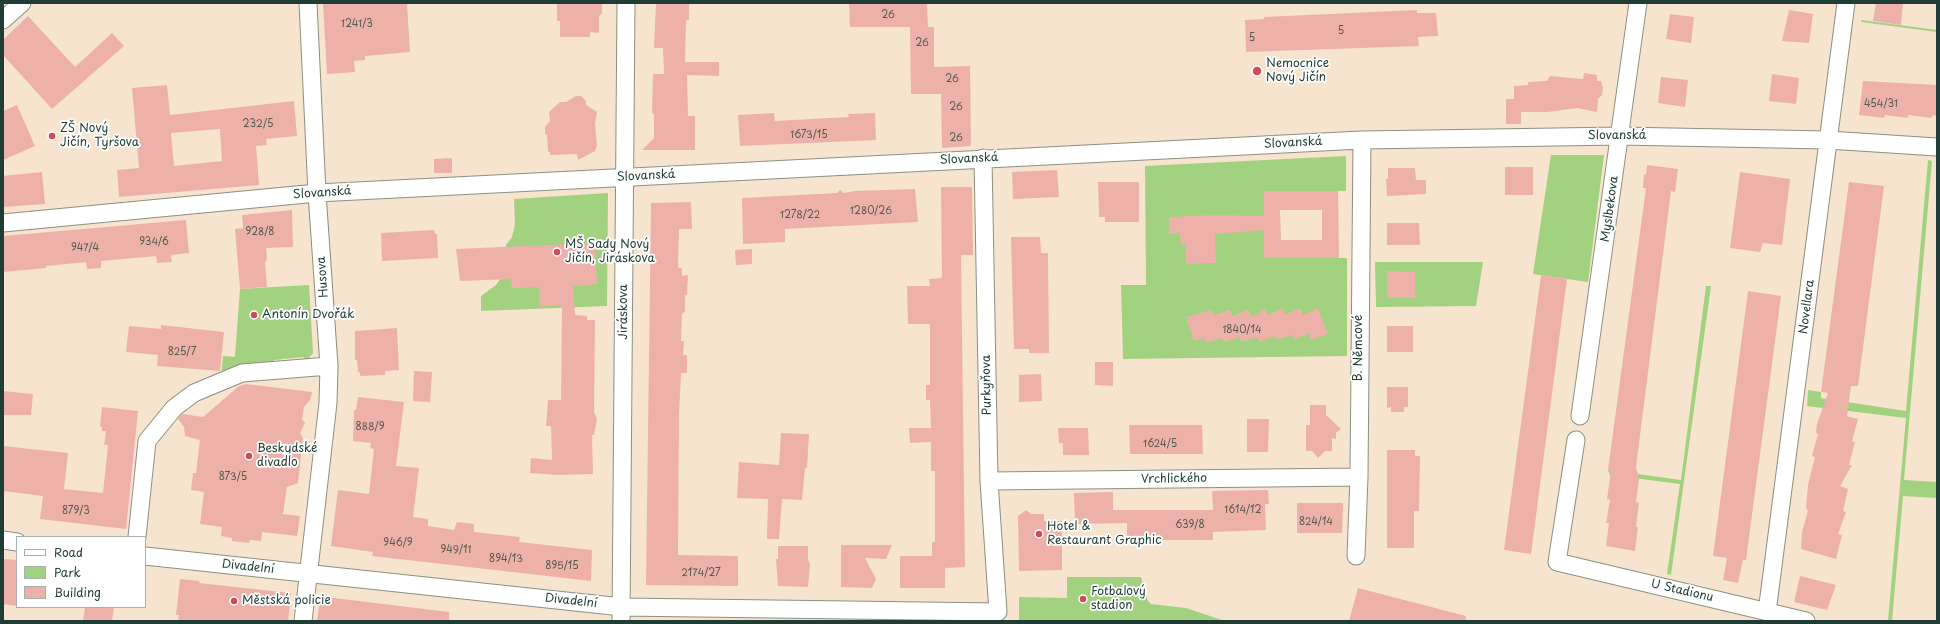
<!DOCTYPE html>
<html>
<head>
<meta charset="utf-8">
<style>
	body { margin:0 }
	#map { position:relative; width:1940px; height:624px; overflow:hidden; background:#f7e4ce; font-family:"Playpen Sans",sans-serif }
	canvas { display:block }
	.frame { position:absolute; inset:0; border:4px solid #1f3d34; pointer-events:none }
	.legend { position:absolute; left:16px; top:536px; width:130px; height:72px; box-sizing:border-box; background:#fff; border:1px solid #a5b1ae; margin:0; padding:5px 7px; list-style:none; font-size:12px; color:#1f3d34 }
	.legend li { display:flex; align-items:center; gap:8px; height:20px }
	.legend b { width:20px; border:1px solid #a5b1ae }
</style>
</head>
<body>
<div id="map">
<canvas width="1940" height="624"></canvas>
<div class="frame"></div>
<ul class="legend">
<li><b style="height:5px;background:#fff"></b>Road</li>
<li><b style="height:11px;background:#a2d17f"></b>Park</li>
<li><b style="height:11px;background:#eeb1aa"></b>Building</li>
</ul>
</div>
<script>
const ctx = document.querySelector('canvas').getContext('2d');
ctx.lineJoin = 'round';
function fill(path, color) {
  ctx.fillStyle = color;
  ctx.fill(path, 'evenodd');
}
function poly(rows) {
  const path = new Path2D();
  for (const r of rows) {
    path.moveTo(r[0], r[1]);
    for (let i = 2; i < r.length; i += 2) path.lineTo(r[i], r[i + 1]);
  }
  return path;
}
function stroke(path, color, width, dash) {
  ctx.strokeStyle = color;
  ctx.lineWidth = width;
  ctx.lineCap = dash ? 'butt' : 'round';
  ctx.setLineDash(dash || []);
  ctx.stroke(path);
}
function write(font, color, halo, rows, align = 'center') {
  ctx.font = font + ' "Playpen Sans",sans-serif';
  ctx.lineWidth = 3.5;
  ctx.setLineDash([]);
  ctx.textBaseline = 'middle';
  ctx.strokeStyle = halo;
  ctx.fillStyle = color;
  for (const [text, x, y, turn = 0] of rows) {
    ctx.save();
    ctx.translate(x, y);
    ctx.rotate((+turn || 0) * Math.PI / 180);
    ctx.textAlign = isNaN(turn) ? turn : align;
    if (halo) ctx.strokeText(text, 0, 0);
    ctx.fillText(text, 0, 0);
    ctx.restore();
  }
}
fill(poly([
	[1861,20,1937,30,1937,32,1861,22],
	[1551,155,1604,155,1588,282,1533,274],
	[1346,156,1346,191,1264,191,1265,258,1347,258,1347,356,1123,359,1121,285,1146,285,1145,166],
	[1928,160,1932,161,1904,480,1937,482,1937,498,1903,496,1892,621,1888,621,1906,418,1807,406,1808,390,1821,392,1821,398,1906,411],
	[608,193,607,306,481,311,481,296,496,285,503,275,506,245,512,237,515,224,514,199],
	[1375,262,1483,262,1476,306,1376,307],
	[309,285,313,353,307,360,303,357,274,360,266,366,221,376,223,356,235,357,240,289],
	[1706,286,1711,286,1671,575,1667,574,1680,484,1610,475,1608,470,1681,480],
	[1067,577,1141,577,1148,601,1151,604,1186,608,1225,621,1019,621,1019,597,1067,598]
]), '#a2d17f');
fill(poly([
	[323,3,407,3,410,52,365,56,365,60,354,61,355,72,327,74],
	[566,3,602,3,602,13,599,16,599,33,590,32,590,37,560,37,560,21,557,21,557,4],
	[656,3,689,4,689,20,686,20,685,62,719,62,719,76,687,75,688,116,695,116,695,150,642,150,654,138,654,115,652,112,653,74,664,74,663,48,654,48],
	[849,3,927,3,928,27,934,27,934,67,970,66,971,146,942,148,941,94,911,94,910,27,850,27],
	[1876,3,1903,3,1901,25,1873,21],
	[1417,10,1417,13,1436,13,1438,36,1418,37,1419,46,1246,52,1245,20,1264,19,1264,17],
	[1789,10,1813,14,1809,43,1782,41],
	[1670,14,1694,17,1691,43,1666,39],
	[28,16,75,67,112,33,124,46,52,109,3,55,3,40],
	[1584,73,1597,75,1597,81,1601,81,1603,88,1602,95,1598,99,1597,112,1577,108,1548,112,1521,112,1521,124,1506,124,1506,99,1514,99,1514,86,1528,85,1528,82,1547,81,1550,76,1583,79],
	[1772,74,1799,78,1796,104,1769,101],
	[1661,77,1688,80,1685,107,1658,103],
	[1863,81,1937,85,1937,116,1932,115,1932,118,1908,115,1908,118,1885,115,1884,118,1859,115],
	[167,85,170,115,294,101,297,136,266,139,267,145,256,146,259,185,119,197,117,170,139,168,132,88],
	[220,129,222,161,174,166,171,133],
	[576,96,581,96,586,101,586,105,597,112,595,124,597,146,595,151,578,160,577,154,550,155,550,152,548,152,547,135,545,134,545,127,550,121,549,112,560,102,566,102],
	[17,105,35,146,3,160,3,111],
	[774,113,775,121,849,117,848,114,875,113,876,140,740,146,738,115],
	[452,158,452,173,434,173,434,159],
	[1647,165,1678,169,1675,192,1671,191,1636,467,1639,479,1636,502,1639,503,1636,527,1638,527,1635,551,1606,546,1609,523,1606,523,1610,500,1607,499,1611,471,1608,470,1646,188,1643,188,1644,174,1646,175],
	[1505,167,1533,167,1533,195,1505,195],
	[1388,168,1415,168,1416,180,1426,180,1426,194,1387,196,1386,179,1388,179],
	[1057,170,1059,197,1013,199,1012,172],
	[42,172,45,204,3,207,3,176],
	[1740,172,1790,179,1782,245,1763,243,1760,252,1730,248],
	[1098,182,1139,182,1139,222,1105,222,1105,217,1099,217],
	[1849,182,1884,186,1858,386,1851,386,1847,416,1858,419,1852,441,1855,442,1849,465,1852,465,1840,486,1848,489,1843,511,1846,512,1838,534,1842,535,1836,559,1801,549,1802,532,1808,511,1806,508,1808,485,1815,457,1812,456,1818,434,1816,433,1817,424,1828,393,1821,392],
	[941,187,972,187,973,255,961,255,965,567,945,568,945,588,900,588,900,556,932,556,932,542,935,542,935,471,931,471,931,442,910,443,909,428,931,428,930,400,926,400,926,385,930,385,930,324,908,324,907,286,930,286,929,279,942,278],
	[915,189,918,222,785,229,785,242,743,244,742,198,837,193,840,190,844,193,855,191],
	[1264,191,1338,191,1339,258,1264,258,1264,230,1215,234,1216,263,1186,264,1185,244,1181,245,1180,233,1169,234,1169,217,1214,215,1264,216],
	[1280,210,1322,210,1322,240,1281,240],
	[691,202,692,229,679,229,678,268,682,268,682,276,688,275,687,295,685,295,685,311,682,314,681,341,684,341,683,355,687,355,687,373,681,373,679,415,678,555,738,556,738,586,646,585,651,203],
	[292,210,293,247,266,248,267,260,265,262,267,287,240,289,235,229,243,228,242,215],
	[186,220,189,253,171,255,172,262,157,263,156,256,101,261,101,268,87,269,86,262,46,266,46,268,3,272,3,236],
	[1387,223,1419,223,1420,245,1387,245],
	[434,230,435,234,437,234,438,258,382,261,381,233],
	[1011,237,1040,237,1041,253,1048,253,1049,353,1029,353,1029,349,1014,349],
	[595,243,597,284,573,286,575,315,587,316,587,320,595,320,594,412,597,419,594,435,592,435,593,474,557,475,530,473,531,458,552,460,551,426,546,426,548,400,561,400,562,305,539,307,539,287,512,288,511,279,460,281,456,249],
	[752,249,752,264,736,265,735,250],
	[1387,271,1415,272,1415,298,1387,298],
	[1541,275,1567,279,1531,554,1504,550],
	[1748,291,1781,296,1746,560,1743,560,1738,583,1723,580,1727,558,1713,556],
	[1283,308,1285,315,1300,308,1303,315,1318,308,1328,334,1311,340,1309,333,1294,340,1292,335,1277,340,1275,336,1259,342,1257,337,1241,342,1240,337,1224,342,1222,338,1206,343,1204,338,1194,341,1186,317,1212,310,1214,315,1230,310,1232,316,1248,310,1251,317,1265,309,1268,315],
	[161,325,224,332,220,371,157,366,158,355,126,352,129,326,161,329],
	[1387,326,1413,326,1413,352,1387,352],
	[397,328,399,370,385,371,385,375,360,376,360,372,358,373,357,360,355,360,355,331],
	[1095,362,1113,362,1113,386,1095,385],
	[414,371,432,372,430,402,413,401],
	[1041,374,1042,401,1019,402,1019,375],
	[246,384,312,392,310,400,304,407,302,419,305,423,300,433,303,438,298,483,287,487,283,514,300,516,297,536,262,532,261,541,250,540,249,543,232,541,232,538,221,536,222,527,200,524,204,492,191,490,193,473,196,473,200,440,185,436,184,427,178,419,182,414,203,417,239,386],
	[1387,387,1408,387,1408,407,1404,407,1404,412,1391,412,1391,407,1387,408],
	[3,391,33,394,31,415,3,415],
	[358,397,404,402,396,466,419,468,413,517,428,519,428,526,454,530,457,522,474,524,474,532,520,537,519,542,592,550,591,581,372,556,373,552,331,546,338,490,369,494,374,449,370,448,371,443,353,441,354,410,356,410],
	[1310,405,1326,405,1326,415,1341,429,1336,433,1336,439,1332,438,1332,451,1325,451,1318,458,1312,451,1306,451,1306,425,1310,425],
	[102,407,138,411,126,529,40,519,43,496,3,491,3,446,68,453,64,489,103,493,108,445,104,445,106,431,102,431,102,427,100,427],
	[1247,419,1269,419,1268,452,1247,452],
	[1129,425,1202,425,1203,454,1130,454],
	[1058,428,1088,428,1089,455,1063,455,1063,443,1059,443],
	[781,433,809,434,807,468,805,468,802,500,782,499,779,539,767,539,768,499,737,498,739,462,779,465],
	[1387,450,1415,450,1415,456,1420,456,1419,511,1414,511,1414,548,1387,548],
	[1268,490,1269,504,1265,504,1266,530,1213,532,1213,540,1127,540,1127,523,1075,524,1074,493,1113,492,1113,510,1213,510,1212,491],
	[1297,503,1343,503,1342,533,1297,533],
	[1026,510,1031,514,1044,514,1044,521,1062,521,1062,570,1019,571,1018,516],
	[841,545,892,545,886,559,865,558,876,579,872,588,841,587],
	[778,546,808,546,808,560,810,564,808,587,778,586,776,559,778,559],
	[3,559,17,560,17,606,3,604],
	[1800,576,1836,585,1827,610,1794,602],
	[180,579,200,581,199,583,291,593,288,621,178,621,179,615,176,615],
	[1358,588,1466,616,1465,621,1349,621],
	[326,597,449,612,449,621,317,621,320,600],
	[85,607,114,607,112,621,83,621]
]), '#eeb1aa');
const minor = poly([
	[3,20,22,3],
	[3,223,317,193,1362,140,1620,136,1828,140,1937,147],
	[1580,416,1638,3],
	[1576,440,1557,562,1806,621],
	[989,481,1359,477],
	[137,537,147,441,174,408,194,393,242,373,329,366],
	[3,540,17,542],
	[145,556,622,607,998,612,989,481,983,158],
	[1356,556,1359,477,1362,140],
	[1767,612,1846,3],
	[303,621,328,403,329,366,317,193,308,3],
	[621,621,626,3]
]);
stroke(minor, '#8b9081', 19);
stroke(minor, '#fff', 17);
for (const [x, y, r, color] of [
	[1257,71,5,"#d1495b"],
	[52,136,4,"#d1495b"],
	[557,252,4,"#d1495b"],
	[254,315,4,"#d1495b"],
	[249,456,4,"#d1495b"],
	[1039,534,4,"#d1495b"],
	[1083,599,4,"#d1495b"],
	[234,601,4,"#d1495b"]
]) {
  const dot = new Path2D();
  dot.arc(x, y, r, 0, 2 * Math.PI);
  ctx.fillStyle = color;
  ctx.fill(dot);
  stroke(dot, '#fff', 1.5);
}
write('10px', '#535a52', null, [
	["26",888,15],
	["1241/3",357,24],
	["5",1341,31],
	["5",1252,38],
	["26",922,43],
	["26",952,79],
	["454/31",1881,104],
	["26",956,107],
	["232/5",258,124],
	["1673/15",809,135],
	["26",956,138],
	["1280/26",871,211],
	["1278/22",800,215],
	["928/8",260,232],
	["934/6",154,242],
	["947/4",85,248],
	["1840/14",1242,330],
	["825/7",182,352],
	["888/9",370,427],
	["1624/5",1160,444],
	["873/5",233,477],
	["1614/12",1243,510],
	["879/3",76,511],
	["824/14",1316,522],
	["639/8",1190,525],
	["946/9",398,543],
	["949/11",456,550],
	["894/13",506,559],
	["895/15",562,566],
	["2174/27",701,573]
]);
write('12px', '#1f3d34', '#fff', [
	["Nemocnice",1266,64],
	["Nový Jičín",1266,78],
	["ZŠ Nový",60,129],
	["Jičín, Tyršova",60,143],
	["MŠ Sady Nový",565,245],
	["Jičín, Jiráskova",565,259],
	["Antonín Dvořák",262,315],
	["Beskydské",257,449],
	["divadlo",257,463],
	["Hotel &",1047,527],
	["Restaurant Graphic",1047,541],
	["Fotbalový",1091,592],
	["stadion",1091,606],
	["Městská policie",242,601]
], 'left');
write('12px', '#1f3d34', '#fff', [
	["Slovanská",1617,136],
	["Slovanská",1293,143,-3],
	["Slovanská",969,159,-3],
	["Slovanská",646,176,-3],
	["Slovanská",322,193,-4],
	["Myslbekova",1610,209,-82],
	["Husova",323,277,-94],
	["Novellara",1807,307,-83],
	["Jiráskova",624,312,-90],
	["B. Němcové",1359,348,-90],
	["Purkyňova",987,385,-91],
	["Vrchlického",1174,479,-1],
	["Divadelní",248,567,6],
	["U Stadionu",1682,591,13],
	["Divadelní",571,601,6]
]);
</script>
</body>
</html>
